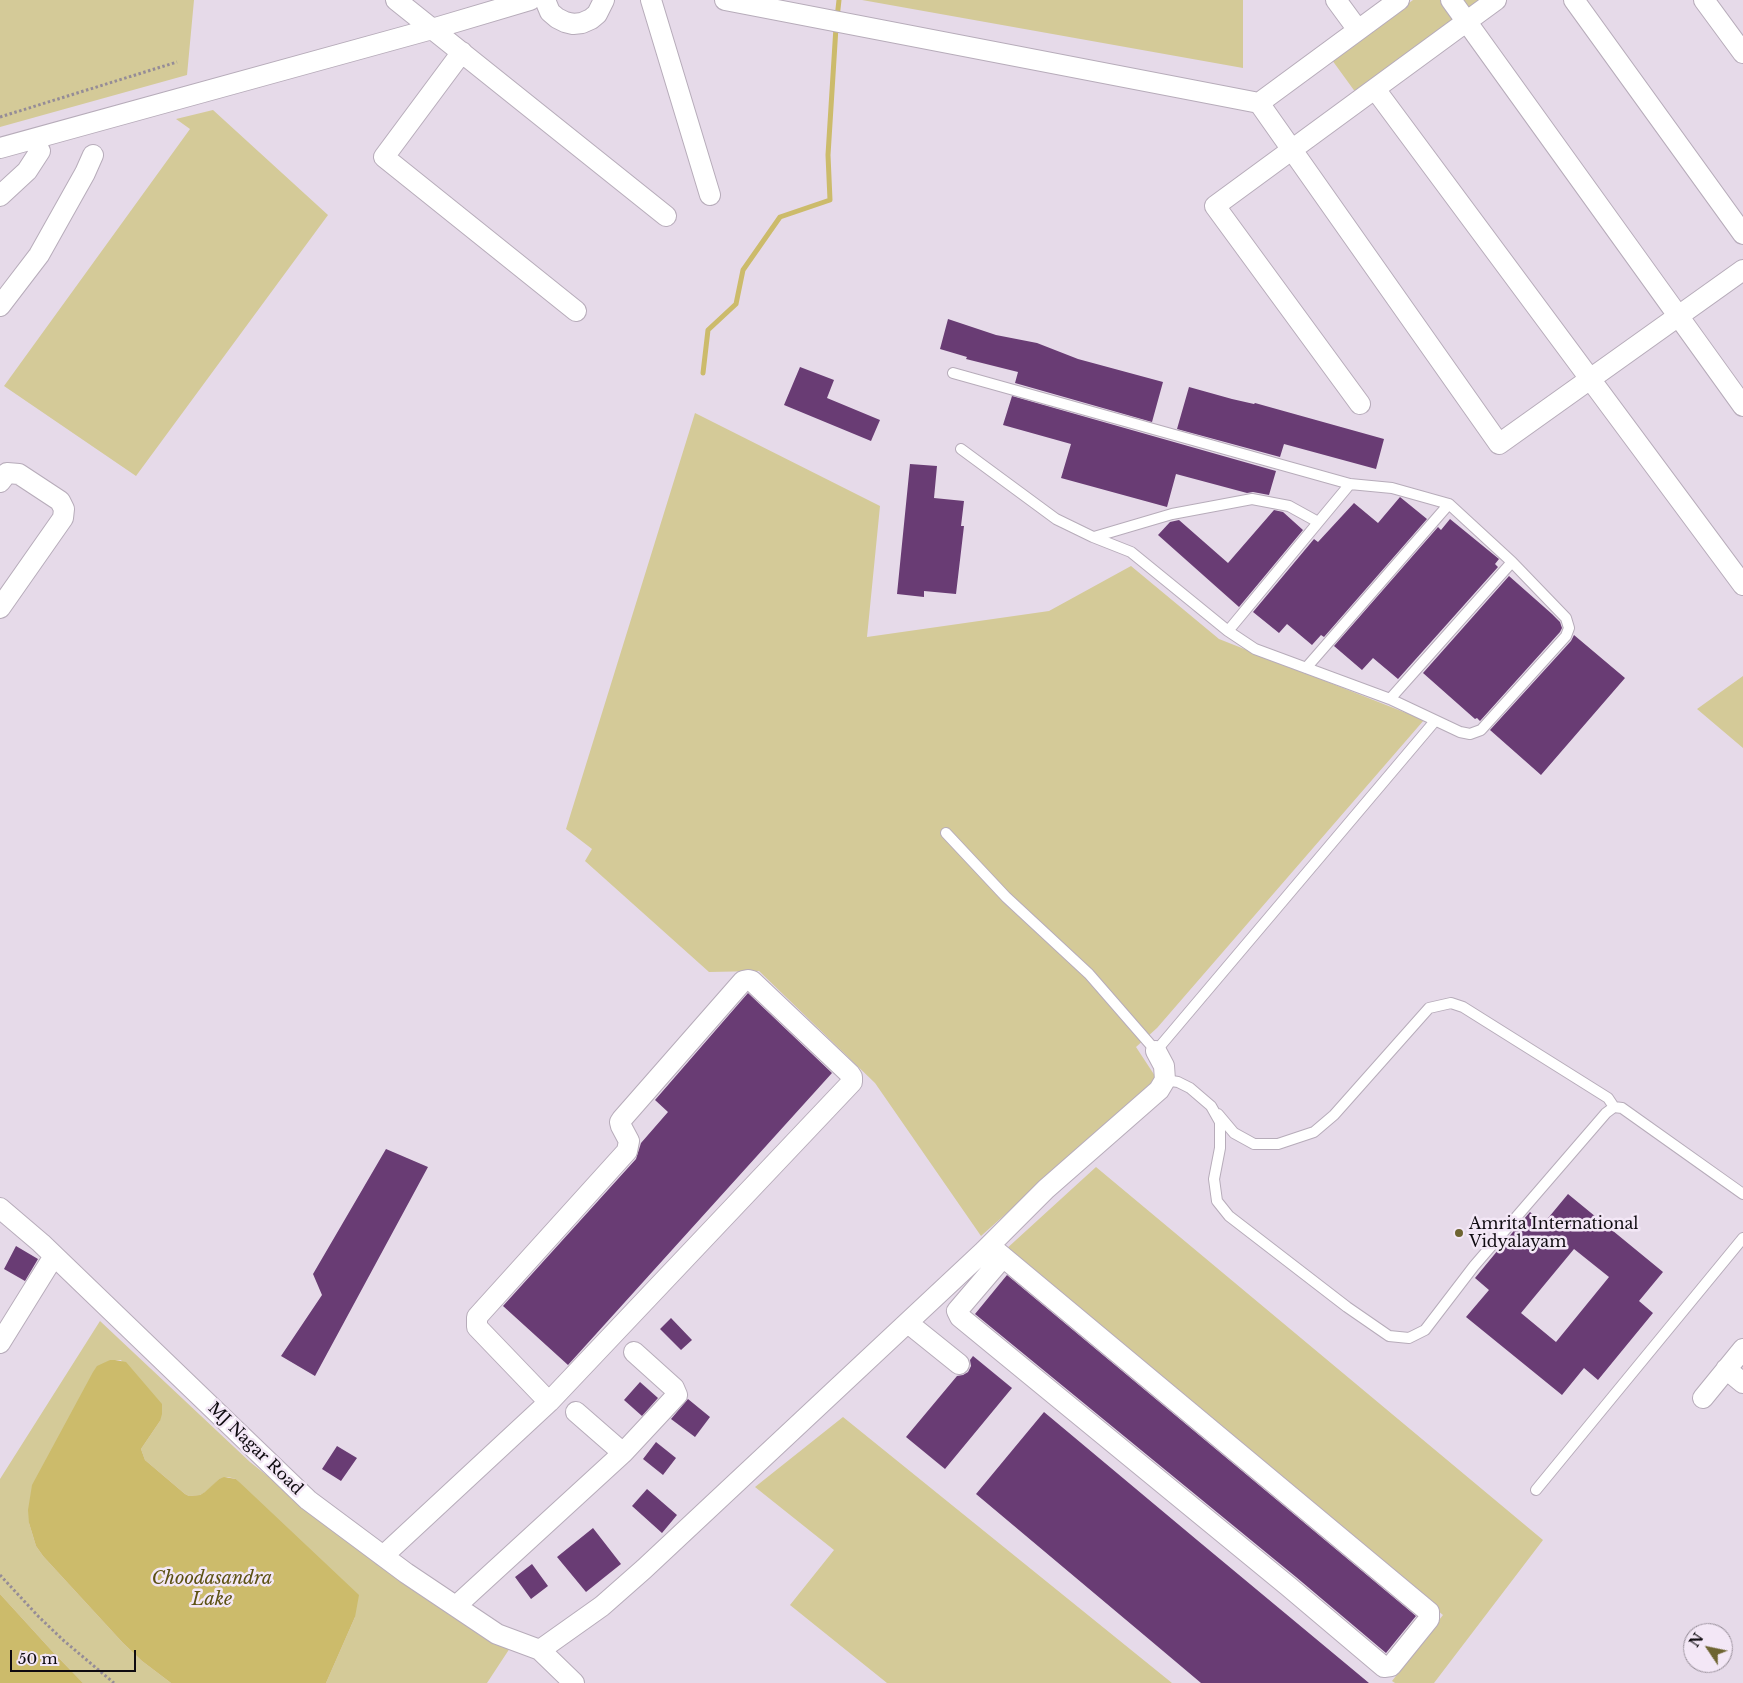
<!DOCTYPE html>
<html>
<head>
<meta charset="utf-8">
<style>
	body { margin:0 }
	#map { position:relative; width:1743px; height:1683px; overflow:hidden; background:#e6dae9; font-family:"Libre Baskerville",serif }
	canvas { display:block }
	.north { position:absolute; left:1683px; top:1623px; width:50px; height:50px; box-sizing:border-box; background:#f3e7f6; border:1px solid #988f9a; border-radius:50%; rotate:304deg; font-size:14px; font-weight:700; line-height:20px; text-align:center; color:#0f0b10 }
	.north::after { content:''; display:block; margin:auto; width:18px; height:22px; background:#6e6431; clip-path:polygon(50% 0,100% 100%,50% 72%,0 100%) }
	.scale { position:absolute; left:10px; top:1650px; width:126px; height:22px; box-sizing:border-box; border:2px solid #0f0b10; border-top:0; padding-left:6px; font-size:15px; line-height:18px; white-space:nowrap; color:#0f0b10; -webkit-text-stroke:4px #f3e7f6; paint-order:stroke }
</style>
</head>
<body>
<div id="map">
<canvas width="1743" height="1683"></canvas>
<div class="north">N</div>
<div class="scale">50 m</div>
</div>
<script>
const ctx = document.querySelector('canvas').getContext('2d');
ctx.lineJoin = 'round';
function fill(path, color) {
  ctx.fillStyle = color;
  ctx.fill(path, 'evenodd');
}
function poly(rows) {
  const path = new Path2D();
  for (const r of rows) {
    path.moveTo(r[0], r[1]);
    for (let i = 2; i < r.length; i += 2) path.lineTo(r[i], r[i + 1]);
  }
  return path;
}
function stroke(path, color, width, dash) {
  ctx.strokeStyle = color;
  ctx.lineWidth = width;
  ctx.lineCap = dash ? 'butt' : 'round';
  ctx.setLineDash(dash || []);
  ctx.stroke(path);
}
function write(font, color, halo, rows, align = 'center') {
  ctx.font = font + ' "Libre Baskerville",serif';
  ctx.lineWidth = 5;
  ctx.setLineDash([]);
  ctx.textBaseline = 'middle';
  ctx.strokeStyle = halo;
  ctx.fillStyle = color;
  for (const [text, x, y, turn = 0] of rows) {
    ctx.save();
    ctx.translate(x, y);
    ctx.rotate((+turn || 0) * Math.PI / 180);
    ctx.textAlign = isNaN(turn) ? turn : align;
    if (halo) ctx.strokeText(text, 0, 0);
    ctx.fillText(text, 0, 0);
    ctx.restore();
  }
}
fill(poly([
	[0,0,194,0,187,75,0,127],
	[862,0,1243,0,1243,68],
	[1413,0,1482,0,1356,93,1332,60],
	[213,110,328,215,136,476,4,386,190,129,176,119],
	[695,413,880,506,867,637,1049,611,1131,566,1219,639,1424,720,1157,1028,1136,1047,1157,1079,981,1236,875,1083,759,971,709,972,585,861,592,849,566,829],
	[1743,676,1743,748,1697,709],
	[1096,1167,1543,1540,1434,1683,1395,1683,1392,1681,1443,1615,1004,1251],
	[100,1321,250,1462,394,1576,510,1648,487,1683,326,1683,355,1617,236,1479,228,1477,219,1479,206,1492,200,1495,189,1496,185,1494,145,1460,141,1449,160,1421,121,1360,110,1360,29,1523,36,1546,43,1556,123,1643,142,1661,171,1683,83,1683,52,1651,0,1594,0,1479],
	[843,1417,1172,1683,887,1683,790,1605,834,1550,755,1487]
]), '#d4ca98');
fill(poly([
	[110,1360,115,1360,126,1362,162,1404,162,1414,160,1421,141,1449,145,1460,185,1494,189,1496,200,1495,205,1492,219,1479,224,1477,236,1479,359,1595,355,1617,326,1683,171,1683,142,1661,123,1643,43,1556,36,1546,29,1523,28,1510,32,1485,93,1372,97,1366],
	[0,1594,52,1651,83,1683,0,1683]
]), '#ccbb6b');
stroke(poly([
	[837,18,839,0],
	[703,373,708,330,736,304,743,270,780,217,830,200,828,155,836,27]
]), '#ccbb6b', 5);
fill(poly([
	[948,319,996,335,1037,343,1078,359,1163,382,1152,422,1015,383,1018,372,966,359,967,357,940,349],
	[800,367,834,380,827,398,880,420,871,441,784,405],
	[1189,387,1232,399,1254,404,1255,403,1384,439,1376,469,1284,444,1280,457,1177,429],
	[1012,396,1276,471,1269,495,1253,492,1247,493,1176,474,1167,507,1061,478,1071,444,1003,425],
	[910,464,937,466,934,498,964,501,961,526,964,526,956,594,924,591,924,597,897,594],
	[1400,497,1427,519,1324,637,1321,635,1312,645,1287,624,1279,633,1253,612,1314,539,1318,542,1354,503,1378,523],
	[1274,510,1283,512,1303,530,1239,607,1158,535,1170,522,1179,520,1228,563],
	[1450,519,1499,559,1495,564,1498,567,1398,679,1373,658,1362,670,1334,646,1438,527,1441,530],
	[1509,576,1552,614,1560,622,1562,628,1560,632,1480,721,1477,718,1475,719,1423,673],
	[1574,635,1625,678,1541,775,1490,730,1571,641],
	[748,993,832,1073,568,1365,503,1306,636,1159,641,1143,668,1112,655,1100],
	[386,1149,428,1167,315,1376,281,1356,322,1295,313,1274],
	[1568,1194,1663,1272,1639,1301,1653,1313,1598,1380,1584,1368,1562,1395,1466,1317,1489,1290,1475,1278,1517,1227,1530,1212,1544,1223],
	[1574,1249,1609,1277,1556,1342,1521,1313],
	[16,1246,38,1259,25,1281,4,1269],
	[1007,1275,1416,1616,1386,1653,1296,1577,975,1314],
	[671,1318,692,1340,681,1350,660,1329],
	[973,1356,1012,1388,945,1469,906,1437,957,1376,963,1375,968,1372,971,1366,970,1360],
	[640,1382,658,1398,642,1416,624,1400],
	[688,1399,710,1417,695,1437,671,1419],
	[1044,1412,1197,1540,1369,1683,1201,1683,1144,1635,976,1494],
	[656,1442,676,1458,663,1475,643,1459],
	[337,1446,357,1458,341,1481,322,1469],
	[647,1489,677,1515,662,1533,632,1506],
	[593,1528,621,1564,586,1592,557,1557],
	[532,1564,548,1586,531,1599,515,1577]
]), '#693c74');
const service = poly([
	[953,373,1350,484,1392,488,1449,504,1512,562,1566,618,1569,628,1566,636,1481,730,1470,734,1460,732,1390,699,1255,649,1228,631,1131,552,1093,537,1056,519,961,449],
	[1094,537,1172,514,1252,499,1289,506,1318,522],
	[1228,631,1350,484],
	[1306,668,1449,504],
	[1390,699,1512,562],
	[946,833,1006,897,1089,974,1156,1051,1435,721],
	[1165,1080,1178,1082,1190,1088,1211,1106,1220,1122,1220,1148,1214,1179,1217,1201,1229,1216,1347,1307,1389,1336,1409,1338,1425,1330,1474,1266,1606,1113,1614,1107,1622,1108,1743,1194],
	[1218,1114,1234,1133,1254,1144,1278,1144,1314,1132,1334,1115,1429,1008,1451,1003,1463,1007,1608,1098,1614,1107],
	[1536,1490,1743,1238]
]);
const minor = poly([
	[396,0,666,216],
	[545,0,550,12,557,18,565,22,573,24,582,23,591,19,597,14,604,0],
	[651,0,710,195],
	[725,0,1259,103,1499,444,1743,270],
	[1336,0,1358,30],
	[1451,0,1743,406],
	[1574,0,1743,234],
	[1704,0,1743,53],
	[462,52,384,157,576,311],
	[1375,89,1743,585],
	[1259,103,1399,0],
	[0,148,432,29,530,0],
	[0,196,27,171,40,151],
	[0,306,39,255,85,173,93,155],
	[1360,404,1215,206,1496,0],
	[0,482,7,473,19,474,60,501,64,509,63,518,0,608],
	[0,1208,41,1243,308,1500,406,1573,497,1634,540,1650,574,1683],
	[984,1251,998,1263,957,1311,960,1317,1288,1586,1384,1667,1391,1666,1429,1619,1429,1612,990,1246],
	[908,1323,959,1364],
	[0,1343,54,1256],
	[1726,1369,1743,1383],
	[1703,1398,1743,1349],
	[576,1412,623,1453],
	[383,1556,549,1402,852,1082,852,1077,850,1074,752,981,748,980,743,981,622,1119,620,1122,621,1126,629,1141,627,1151,477,1317,477,1327,549,1402],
	[456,1606,623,1453,677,1395,674,1388,634,1352],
	[540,1650,602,1606,644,1569,984,1251,1046,1189,1159,1090,1165,1080,1164,1066,1156,1051]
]);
stroke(service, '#b7acba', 12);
stroke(minor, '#b7acba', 22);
stroke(poly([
	[0,117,177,62],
	[0,1575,38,1616,63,1640,114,1683]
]), '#958c97', 3, [2.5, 2.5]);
stroke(service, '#fff', 10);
stroke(minor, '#fff', 20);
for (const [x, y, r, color] of [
	[1459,1233,5,"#6e6431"]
]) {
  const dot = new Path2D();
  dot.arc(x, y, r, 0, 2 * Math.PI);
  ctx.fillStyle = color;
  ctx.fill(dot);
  stroke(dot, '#f3e7f6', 2);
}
write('16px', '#0f0b10', '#f3e7f6', [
	["Amrita International",1469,1224],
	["Vidyalayam",1469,1242]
], 'left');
write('16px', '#0f0b10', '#f3e7f6', [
	["MJ Nagar Road",255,1449,44]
]);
write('italic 18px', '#5c5113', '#f3e7f6', [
	["Choodasandra",212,1579],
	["Lake",212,1600]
]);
</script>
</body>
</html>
